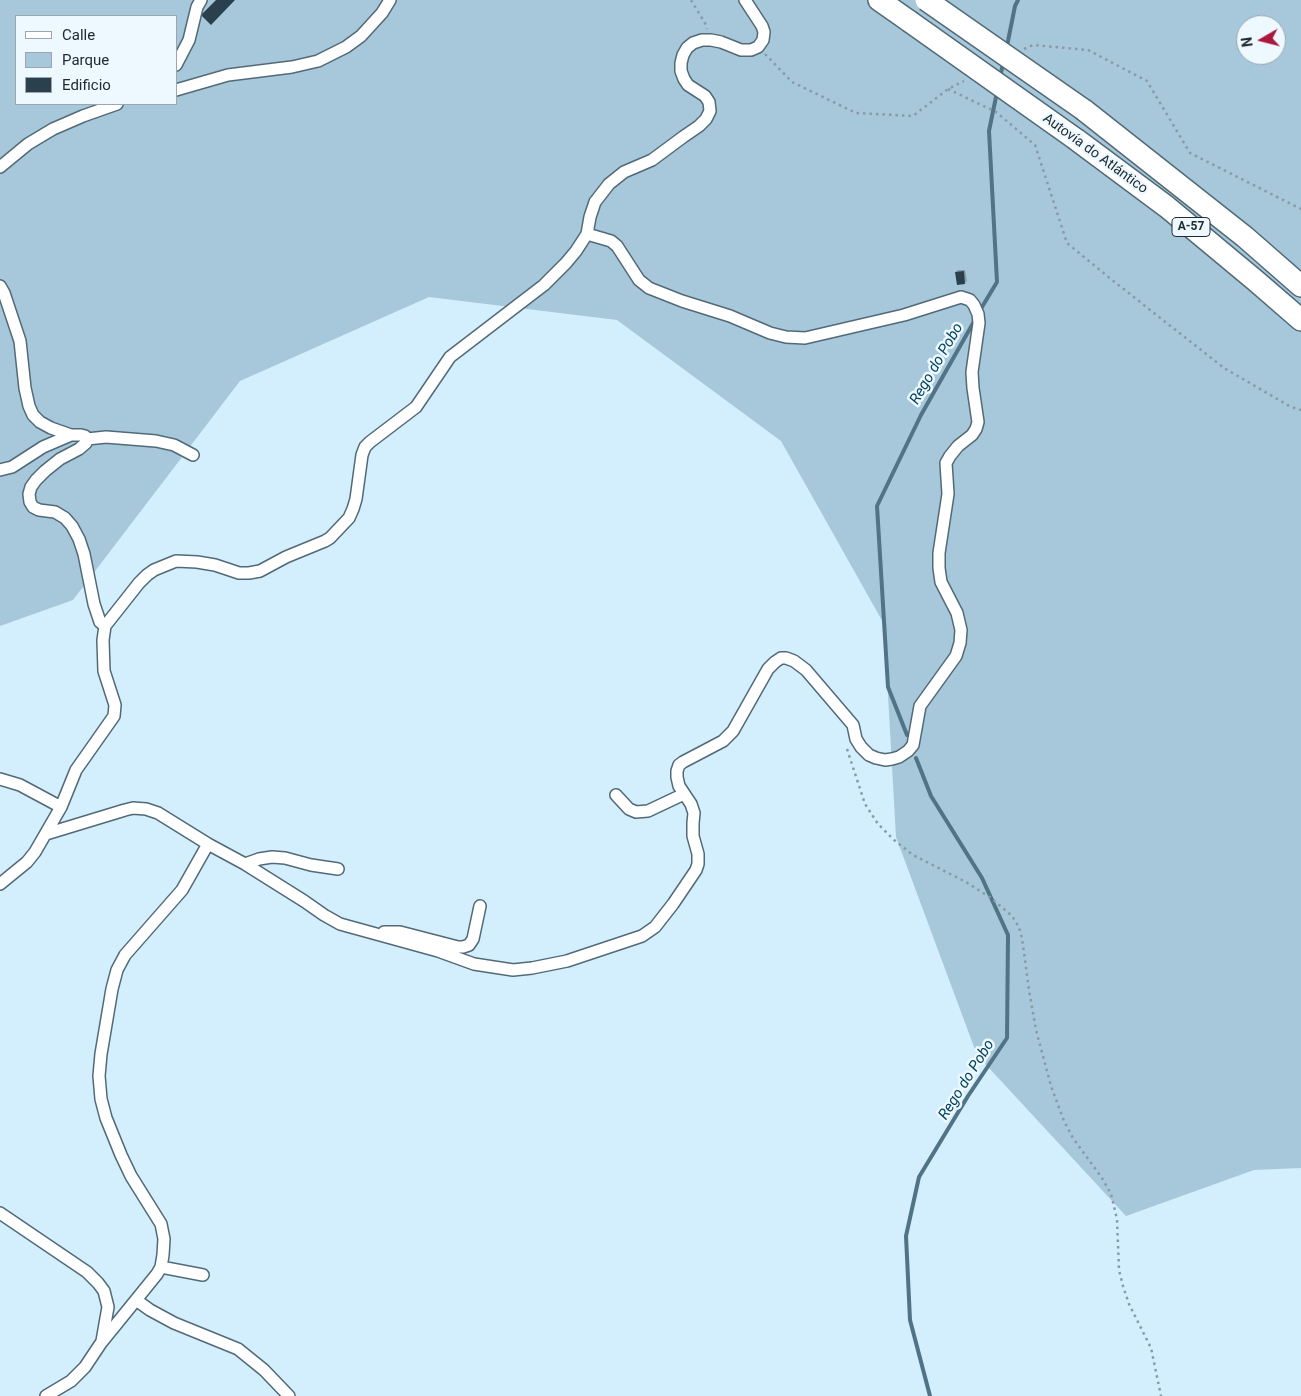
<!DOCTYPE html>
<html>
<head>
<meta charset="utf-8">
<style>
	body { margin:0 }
	#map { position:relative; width:1301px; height:1396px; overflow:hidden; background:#d3eefd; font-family:Roboto,sans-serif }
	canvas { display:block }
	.legend { position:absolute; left:15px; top:15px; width:162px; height:90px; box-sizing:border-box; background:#edf8ff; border:1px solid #9ba6ad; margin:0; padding:6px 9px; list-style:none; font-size:15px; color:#212b31 }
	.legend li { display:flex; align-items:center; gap:10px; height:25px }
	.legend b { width:25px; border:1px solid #9ba6ad }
	.north { position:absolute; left:1236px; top:15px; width:50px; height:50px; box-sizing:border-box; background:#edf8ff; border:1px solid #9ba6ad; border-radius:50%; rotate:262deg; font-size:14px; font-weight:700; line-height:20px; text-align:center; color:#212b31 }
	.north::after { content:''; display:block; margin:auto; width:18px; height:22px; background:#ad193e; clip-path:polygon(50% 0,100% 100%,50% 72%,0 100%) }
</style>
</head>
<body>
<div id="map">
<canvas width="1301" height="1396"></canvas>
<ul class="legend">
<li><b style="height:6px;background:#fff"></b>Calle</li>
<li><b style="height:14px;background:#a6c8da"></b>Parque</li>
<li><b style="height:14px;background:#2a414d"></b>Edificio</li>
</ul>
<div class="north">N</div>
</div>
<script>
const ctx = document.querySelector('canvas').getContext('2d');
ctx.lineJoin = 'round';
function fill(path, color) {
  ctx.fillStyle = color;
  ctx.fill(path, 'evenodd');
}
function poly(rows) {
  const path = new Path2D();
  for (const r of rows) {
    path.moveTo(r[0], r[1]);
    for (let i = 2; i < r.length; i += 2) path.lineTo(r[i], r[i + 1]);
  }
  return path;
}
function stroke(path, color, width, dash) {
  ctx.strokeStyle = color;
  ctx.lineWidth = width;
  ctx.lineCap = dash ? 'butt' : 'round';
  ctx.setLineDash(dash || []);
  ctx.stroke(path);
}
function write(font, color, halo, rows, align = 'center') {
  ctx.font = font + ' Roboto,sans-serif';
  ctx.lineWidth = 5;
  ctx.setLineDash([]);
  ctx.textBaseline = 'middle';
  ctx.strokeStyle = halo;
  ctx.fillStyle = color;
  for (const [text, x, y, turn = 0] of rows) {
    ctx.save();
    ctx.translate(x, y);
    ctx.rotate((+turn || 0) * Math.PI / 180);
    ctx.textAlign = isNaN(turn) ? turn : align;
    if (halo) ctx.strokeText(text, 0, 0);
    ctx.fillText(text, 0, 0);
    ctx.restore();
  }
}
fill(poly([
	[0,0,1301,0,1301,1168,1254,1170,1126,1216,977,1055,896,837,884,624,781,441,617,320,429,297,240,381,73,600,0,626],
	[16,16,176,16,176,104,16,104],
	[1246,25,1276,25,1276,55,1246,55]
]), '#a6c8da');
fill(poly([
	[958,270,965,270,967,281,965,283,956,272]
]), '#0003');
stroke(poly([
	[1007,46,1015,6,1018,0],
	[1000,78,1003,63],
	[979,312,997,282,989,131,997,92],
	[907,735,888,687,877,506,921,415,976,318],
	[916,758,931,796,982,878,1008,935,1007,1038,968,1096,919,1177,906,1236,910,1320,930,1396]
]), '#517386', 4);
fill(poly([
	[216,0,235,0,211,25,201,15],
	[964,271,965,284,957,285,955,272]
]), '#2a414d');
const minor = poly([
	[176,65,189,40,197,7,201,0],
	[176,90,228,75,292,67,318,61,346,47,361,36,382,13,390,0],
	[0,167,28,144,53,129,83,116,117,104],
	[587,234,590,217,595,202,609,184,624,172,652,160,683,137,699,126,706,119,710,111,709,102,705,96,688,85,684,79,681,71,681,63,683,55,687,48,693,43,702,40,711,40,721,42,741,50,751,50,758,47,763,40,764,32,762,26,745,0],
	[0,286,4,293,20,341,25,388,29,406,33,415,40,422,51,428,71,435,81,435,85,436,87,439,86,443,79,449,60,459,45,471,36,480,31,487,29,494,30,502,33,507,39,510,55,512,65,518,72,526,79,539,84,554,94,604,100,622,105,626],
	[87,439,106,437,156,441,174,445,193,455],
	[0,470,12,467,43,447,71,435],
	[0,779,20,785,61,807],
	[616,795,629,809,636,812,648,811,684,794],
	[245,864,259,859,272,857,285,858,311,865,338,869],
	[0,884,27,862,35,852,61,807,76,770,114,716,115,705,104,671,103,640,105,626,139,583,147,575,154,570,176,561,197,562,215,565,239,573,249,573,260,571,286,557,325,541,330,538,349,518,353,509,356,499,362,455,365,447,370,442,416,407,450,357,544,285,566,263,576,251,587,234,611,241,617,246,639,280,649,288,682,301,730,316,770,333,786,337,805,338,904,315,961,297,970,300,974,305,978,314,979,323,972,372,973,388,978,422,976,429,972,435,958,446,950,456,946,463,948,494,939,553,939,568,941,582,957,613,961,630,960,643,956,656,920,706,913,745,908,751,899,757,892,759,885,760,876,758,869,755,861,747,856,739,853,725,806,670,794,661,786,658,781,658,775,662,768,669,733,731,723,741,683,762,679,765,677,771,677,777,679,786,691,804,694,813,693,823,693,836,698,854,698,864,696,870,673,904,655,927,642,936,567,961,532,968,513,970,474,964,438,951,340,924,324,915,304,901,245,864,208,844,158,813,146,809,133,808,125,810,46,834],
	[384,932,400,932,458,947,463,947,469,945,473,939,480,906],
	[0,1213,87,1272,98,1283,104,1291,108,1307,102,1341],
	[161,1267,203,1275],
	[136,1300,150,1310,174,1323,238,1349,264,1370,289,1396],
	[46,1396,71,1381,85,1367,101,1343,157,1274,161,1267,163,1255,164,1239,161,1224,131,1176,121,1155,106,1118,101,1099,99,1076,101,1054,112,989,117,970,125,955,182,890,208,844]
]);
const motorway = poly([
	[879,0,909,21],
	[1084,110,1245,237,1301,286],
	[1077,140,1167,207,1256,281,1301,320]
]);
stroke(minor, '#526a77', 14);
stroke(motorway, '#526a77', 24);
stroke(poly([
	[691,0,705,23,707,29],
	[1024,49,1033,45,1088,50,1147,81,1190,153,1301,209],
	[765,54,792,82,856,113,913,116,948,89,964,81],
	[948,89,996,112,1035,145,1067,243,1112,280,1224,368,1291,407,1301,410],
	[847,749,865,804,878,824,894,840,913,855,966,882,991,898,1012,916,1019,927,1022,938,1029,990,1036,1030,1051,1086,1064,1121,1073,1138,1102,1178,1111,1194,1117,1219,1119,1270,1123,1286,1129,1304,1151,1348,1161,1396]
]), '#879ba6', 2.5, [2.5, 4]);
stroke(minor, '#fff', 11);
stroke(motorway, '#fff', 21);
const motorwayBridge = poly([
	[926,0,1084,110],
	[909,21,1077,140]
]);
stroke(motorwayBridge, '#526a77', 24, []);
stroke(motorwayBridge, '#fff', 21);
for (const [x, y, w] of [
	[1191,227,38]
]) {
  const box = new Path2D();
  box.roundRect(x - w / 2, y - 9.5, w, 19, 4);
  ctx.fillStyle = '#edf8ff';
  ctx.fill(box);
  stroke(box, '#212b31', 1);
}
write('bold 12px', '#212b31', null, [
	["A-57",1191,227]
]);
write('14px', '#212b31', '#edf8ff', [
	["Autovía do Atlántico",1095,154,36]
]);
write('italic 15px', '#04435d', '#edf8ff', [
	["Rego do Pobo",937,364,-60],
	["Rego do Pobo",967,1080,-58]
]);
</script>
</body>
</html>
